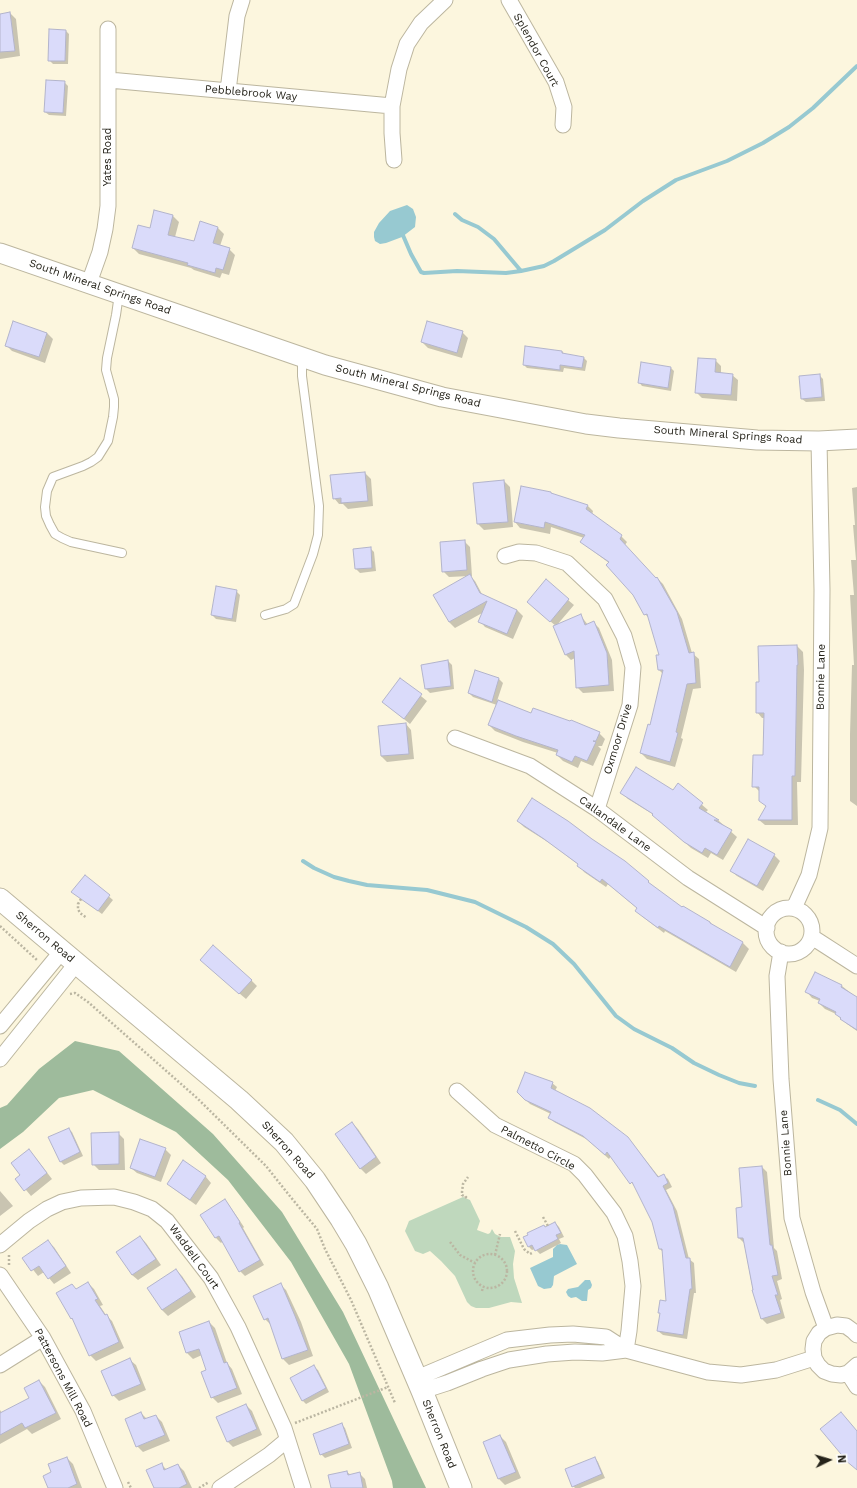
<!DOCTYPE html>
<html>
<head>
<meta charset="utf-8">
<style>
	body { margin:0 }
	#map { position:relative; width:857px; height:1488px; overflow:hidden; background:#fcf6de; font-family:"Work Sans",sans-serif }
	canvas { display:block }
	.north { position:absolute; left:809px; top:1440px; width:40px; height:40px; -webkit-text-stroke:3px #fff; paint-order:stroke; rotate:85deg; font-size:11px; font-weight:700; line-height:16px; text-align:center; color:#25231a }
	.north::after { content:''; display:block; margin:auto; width:14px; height:18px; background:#25231a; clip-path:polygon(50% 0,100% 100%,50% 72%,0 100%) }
</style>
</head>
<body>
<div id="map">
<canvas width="857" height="1488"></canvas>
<div class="north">N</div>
</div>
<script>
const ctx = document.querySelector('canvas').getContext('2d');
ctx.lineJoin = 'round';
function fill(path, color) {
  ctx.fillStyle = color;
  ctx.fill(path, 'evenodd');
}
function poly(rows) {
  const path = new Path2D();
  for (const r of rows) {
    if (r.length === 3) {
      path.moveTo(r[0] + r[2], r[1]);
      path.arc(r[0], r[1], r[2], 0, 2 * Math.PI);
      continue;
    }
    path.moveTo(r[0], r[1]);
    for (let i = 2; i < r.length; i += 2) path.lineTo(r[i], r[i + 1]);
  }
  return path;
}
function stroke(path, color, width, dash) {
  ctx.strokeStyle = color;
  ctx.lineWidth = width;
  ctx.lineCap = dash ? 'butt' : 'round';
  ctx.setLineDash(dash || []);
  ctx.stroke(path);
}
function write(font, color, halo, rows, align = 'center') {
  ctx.font = font + ' "Work Sans",sans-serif';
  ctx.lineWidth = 3;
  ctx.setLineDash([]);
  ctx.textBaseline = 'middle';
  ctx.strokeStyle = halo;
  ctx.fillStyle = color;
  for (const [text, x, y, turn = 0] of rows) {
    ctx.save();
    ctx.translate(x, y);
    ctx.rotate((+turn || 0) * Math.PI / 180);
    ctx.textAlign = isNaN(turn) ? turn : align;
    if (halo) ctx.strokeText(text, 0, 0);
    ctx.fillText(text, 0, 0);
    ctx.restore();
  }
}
fill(poly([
	[463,1197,470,1200,480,1221,477,1230,488,1234,490,1233,492,1229,495,1234,501,1237,510,1237,515,1251,513,1264,514,1278,522,1303,511,1302,489,1308,476,1308,471,1306,467,1302,455,1276,441,1261,430,1251,423,1254,415,1251,405,1231,409,1221]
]), '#bfd8bd');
fill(poly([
	[75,1041,119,1051,213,1134,282,1212,343,1312,426,1488,393,1488,392,1481,349,1364,291,1262,228,1180,176,1132,93,1090,59,1098,23,1132,0,1149,0,1108,7,1105,39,1069]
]), '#9ebb9c');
fill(poly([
	[407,205,413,209,416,217,415,227,402,237,386,243,380,244,375,241,374,237,374,232,379,223,390,211],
	[560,1244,567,1245,577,1264,554,1276,553,1285,551,1288,544,1289,538,1286,530,1268,553,1257,553,1249,557,1245],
	[585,1280,590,1280,592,1285,591,1288,588,1290,587,1301,582,1301,576,1297,571,1298,568,1296,566,1292,568,1289,578,1287]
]), '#97c9d1');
fill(poly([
	[10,13,16,19,20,56,0,59,0,15],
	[66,31,69,34,68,64,53,64,49,60],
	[64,82,68,86,66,116,49,115,45,112],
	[155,212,173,216,179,222,175,237,195,242,201,223,218,228,224,234,220,246,229,249,235,255,229,275,222,273,220,278,194,270,191,268,139,254,133,248,150,229],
	[14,322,47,333,53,339,45,363,12,351,6,345],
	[462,332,468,338,462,358,428,348,422,342],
	[562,351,565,355,584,358,587,361,585,371,564,368,563,372,527,368,524,365],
	[715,360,721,366,721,374,732,375,738,380,737,401,702,398,696,392],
	[671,368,674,371,671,391,642,386,639,382],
	[819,375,823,379,825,401,806,402,802,399],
	[365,473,371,479,373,506,348,509,343,504,339,504,334,498],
	[504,481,510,487,513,527,484,530,478,524],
	[857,487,857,806,850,801,850,734,852,665,854,665,850,595,854,595,851,560,856,560,853,525,855,525,852,488],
	[551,493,553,495,587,505,593,511,592,515,621,536,627,542,625,545,656,579,657,578,663,584,682,619,692,653,699,659,701,688,693,689,681,738,683,739,675,767,647,759,641,753,651,726,663,674,659,670,661,656,650,619,645,614,634,594,609,563,581,542,584,538,551,527,550,534,520,528,515,522],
	[464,541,470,547,472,576,470,576,475,581,483,596,517,610,523,616,513,639,485,627,480,621,484,612,455,628,449,622,435,595,470,576,449,577,443,571],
	[370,548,374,552,376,571,360,573,356,569],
	[236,591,240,595,236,622,216,619,212,615],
	[568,600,574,605,557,625,581,616,588,625,593,622,599,628,612,660,614,691,583,693,577,687,575,658,571,660,565,654,556,626,534,608],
	[797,646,803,652,804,670,801,782,797,782,798,825,765,825,759,820,766,808,765,806,770,809,760,801,760,792,754,786,764,756,765,718,762,718,757,712,760,683,759,647],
	[448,661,452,665,454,689,430,693,426,689,422,666],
	[476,671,499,679,503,683,497,701,532,714,571,723,599,733,605,739,602,746,598,746,601,749,593,766,581,761,578,768,563,761,557,755,558,753,523,742,495,731,489,725,497,705,473,697,469,693],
	[400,679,427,701,410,724,383,702],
	[406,724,411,730,414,759,387,762,381,756],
	[679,785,708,810,705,813,719,821,737,837,723,860,711,853,708,858,691,848,654,815,628,799,622,793,673,791],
	[518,821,591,840,625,862,655,888,683,909,710,922,714,927,743,943,749,949,736,972,665,931,664,933,643,917,638,909,608,884,606,887,584,872,579,865,551,844,524,827],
	[774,855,780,861,763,891,737,876,731,871],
	[85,876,113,900,102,914,76,895],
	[207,966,251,980,257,986,246,999],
	[842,986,857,998,857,1031,847,1024,836,1014,825,1009,819,1003,820,1001,812,998,807,992],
	[552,1083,557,1087,555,1091,628,1138,659,1177,663,1175,668,1179,672,1187,666,1190,677,1211,689,1259,694,1263,696,1293,694,1293,687,1339,663,1335,658,1331,661,1314,659,1312,667,1302,663,1252,660,1249,653,1221,635,1187,611,1156,609,1159,588,1140,554,1122,550,1117,551,1114,530,1104,526,1100],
	[352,1123,358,1129,381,1163,366,1174,360,1168],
	[68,1129,72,1132,83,1156,64,1165,60,1161],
	[118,1133,124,1139,125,1170,99,1170,93,1164],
	[165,1149,171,1155,161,1182,137,1173,131,1168],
	[35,1157,52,1179,31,1196,17,1179,21,1176],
	[184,1162,206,1177,211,1183,196,1205,174,1189,168,1184],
	[762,1167,767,1172,774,1248,777,1251,782,1279,777,1281,782,1299,780,1300,785,1318,767,1324,762,1319,753,1291,744,1243,739,1238,743,1208],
	[0,1191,13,1206,0,1216],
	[224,1200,229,1205,244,1227,243,1228,264,1265,245,1276,240,1271,223,1241,221,1243,216,1238,202,1215],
	[555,1223,559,1227,564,1237,559,1239,561,1243,540,1254,535,1249,532,1250,529,1247,524,1238],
	[140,1237,146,1243,161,1265,138,1280,132,1275],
	[48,1242,54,1247,71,1273,54,1284,44,1272,38,1276,24,1258],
	[176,1270,182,1276,196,1297,168,1316,162,1310],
	[88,1283,94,1289,103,1305,100,1306,106,1315,112,1321,124,1348,96,1361,90,1355,75,1322,71,1318,77,1290],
	[280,1284,286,1290,301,1322,313,1356,289,1365,283,1359,271,1325,265,1319],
	[209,1322,215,1328,227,1363,232,1369,242,1394,218,1403,212,1397,208,1370,202,1355,193,1359,187,1353,180,1333],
	[130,1360,136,1365,146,1390,119,1401,113,1395],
	[314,1367,318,1370,329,1392,306,1404,302,1400],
	[39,1381,45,1387,61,1419,32,1434,27,1429,0,1444,0,1410,2,1413,30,1399],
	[246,1405,252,1411,262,1435,233,1447,227,1441],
	[141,1413,147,1419,156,1416,162,1422,170,1441,143,1452,137,1446],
	[341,1424,345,1428,352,1448,325,1458,321,1454],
	[500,1436,506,1442,521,1478,505,1485,499,1479,484,1442],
	[67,1458,73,1464,82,1488,49,1488,52,1473],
	[595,1458,598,1462,605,1478,580,1488,575,1488,573,1486],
	[161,1464,167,1470,178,1465,184,1471,192,1488,155,1488],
	[347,1472,351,1475,359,1473,365,1479,367,1488,332,1488]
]), '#0003');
stroke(poly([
	[455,214,462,220,478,227,494,239,521,271],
	[402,233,411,254,421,272,424,273,457,271,506,273,521,271,544,266,554,261,605,230,643,201,676,180,727,161,763,143,789,127,813,108,857,66],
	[303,861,314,868,334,877,349,881,367,885,427,890,475,902,526,927,553,944,574,964,616,1016,634,1029,672,1048,694,1063,719,1075,739,1083,755,1086],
	[818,1100,840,1110,857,1124]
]), '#97c9d1', 4);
const building = poly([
	[10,12,15,51,0,52,0,14,10,12],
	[49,29,66,30,65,61,48,61,49,29],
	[46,80,65,81,63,113,44,112,46,80],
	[154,210,173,215,168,235,194,241,200,221,218,227,213,243,230,248,223,270,216,268,215,273,187,265,188,263,132,248,138,225,150,228,154,210],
	[13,321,47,333,39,357,5,346,13,321],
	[427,321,463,331,457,353,421,342,427,321],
	[525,346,562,351,562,353,584,357,582,368,560,365,560,370,523,365,525,346],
	[698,358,716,359,715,372,733,374,731,395,695,393,698,358],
	[641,362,671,367,668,388,638,383,641,362],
	[820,374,822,397,801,399,799,376,820,374],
	[365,472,368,501,341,503,341,498,333,499,330,475,365,472],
	[504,480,508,522,477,524,473,483,504,480],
	[521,486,551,492,551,493,588,505,586,509,622,535,620,539,656,578,657,577,677,612,689,653,694,652,696,683,687,684,676,732,678,733,670,762,640,753,648,724,650,725,663,670,658,670,656,655,659,655,647,614,644,615,633,595,606,565,609,562,580,542,585,535,545,522,544,528,514,522,521,486],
	[465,540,467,570,442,572,440,542,465,540],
	[371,547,372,568,355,569,353,549,371,547],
	[470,574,480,593,517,610,507,634,478,622,487,601,449,622,433,595,470,574],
	[546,579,569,599,550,622,527,602,546,579],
	[216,586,237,590,232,619,211,615,216,586],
	[581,614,585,625,594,621,607,653,609,685,576,688,574,651,565,655,553,626,581,614],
	[797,645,798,665,797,665,795,776,792,776,792,820,758,820,766,806,759,801,759,787,752,787,753,755,763,755,764,713,756,713,756,682,759,682,758,646,797,645],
	[448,660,451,686,425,689,421,665,448,660],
	[475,670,499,678,492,702,468,693,475,670],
	[400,678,422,694,404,719,382,702,400,678],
	[498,700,531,713,533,708,570,721,571,720,600,732,596,741,593,741,596,742,587,761,575,756,572,762,556,755,558,750,516,736,488,725,498,700],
	[406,723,409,754,381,756,378,726,406,723],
	[636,767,673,790,678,783,703,803,699,808,719,820,714,820,732,830,717,855,705,848,702,853,684,842,652,815,653,814,620,793,636,767],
	[532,798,568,821,592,839,625,861,649,881,648,882,682,907,683,906,710,922,710,923,743,942,730,967,659,926,658,928,635,911,637,908,602,879,600,882,577,866,578,864,544,839,517,821,532,798],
	[748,839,775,854,757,886,730,871,748,839],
	[85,875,110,895,98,911,71,892,85,875],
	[213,945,252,980,239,994,200,960,213,945],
	[815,972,842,985,841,987,857,997,857,1030,840,1019,841,1018,835,1014,836,1012,818,1003,820,999,805,992,815,972],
	[525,1072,553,1082,551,1088,590,1108,628,1137,658,1177,664,1174,668,1183,663,1186,673,1206,686,1258,690,1258,692,1289,690,1289,683,1335,657,1331,660,1313,658,1313,660,1300,666,1301,662,1249,659,1249,652,1222,632,1182,630,1184,607,1152,605,1155,583,1136,548,1118,551,1112,525,1100,517,1092,525,1072],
	[352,1122,376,1157,360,1169,335,1134,352,1122],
	[69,1128,80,1152,60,1162,48,1137,69,1128],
	[119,1132,119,1164,92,1165,91,1133,119,1132],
	[140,1139,166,1148,155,1177,130,1168,140,1139],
	[29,1149,47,1173,24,1191,15,1179,20,1175,11,1163,29,1149],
	[183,1160,206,1176,190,1200,167,1184,183,1160],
	[762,1166,770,1245,772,1245,778,1275,772,1276,778,1295,775,1295,781,1313,761,1319,752,1290,753,1290,743,1238,738,1238,736,1208,742,1207,739,1168,762,1166],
	[225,1199,240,1222,239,1223,260,1260,239,1272,219,1236,215,1238,200,1215,225,1199],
	[555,1222,561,1233,556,1235,558,1239,535,1251,532,1245,528,1247,523,1237,528,1235,527,1233,544,1225,545,1227,555,1222],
	[140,1236,156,1259,132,1275,116,1252,140,1236],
	[48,1240,66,1266,48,1279,39,1266,31,1271,22,1258,48,1240],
	[176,1269,191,1291,162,1310,147,1288,176,1269],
	[88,1282,98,1299,95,1300,105,1315,107,1314,119,1342,89,1356,72,1318,71,1319,56,1293,72,1284,76,1289,88,1282],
	[281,1283,295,1316,308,1350,282,1359,268,1318,264,1320,253,1296,281,1283],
	[209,1321,224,1363,227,1362,237,1388,211,1398,201,1372,206,1370,199,1349,186,1353,179,1332,209,1321],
	[130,1358,141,1384,112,1396,101,1371,130,1358],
	[314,1365,326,1388,302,1401,290,1378,314,1365],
	[39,1380,56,1413,25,1428,22,1423,0,1435,0,1413,29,1398,24,1388,39,1380],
	[246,1404,257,1429,227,1442,216,1417,246,1404],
	[141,1412,144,1419,156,1415,165,1435,136,1447,125,1419,141,1412],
	[841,1412,857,1431,857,1470,845,1460,846,1460,820,1429,841,1412],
	[342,1423,349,1444,320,1455,313,1434,342,1423],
	[500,1435,516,1472,498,1479,483,1442,500,1435],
	[67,1457,77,1484,68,1488,48,1488,43,1476,51,1472,48,1464,67,1457],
	[595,1457,602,1474,572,1487,565,1469,595,1457],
	[162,1463,164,1470,178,1464,187,1484,179,1488,154,1488,146,1470,162,1463],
	[347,1471,348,1475,360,1472,363,1488,331,1488,328,1475,347,1471]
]);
fill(building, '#dadbfa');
stroke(building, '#b3b4cb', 1);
const service = poly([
	[119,294,116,315,107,358,106,370,114,399,114,407,113,417,108,441,98,457,91,462,83,466,53,477,47,491,45,507,46,516,50,525,55,534,62,538,71,542,122,553],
	[265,615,286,609,294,604,313,554,318,535,319,506,302,376,302,357]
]);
const minor = poly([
	[509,0,556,82,564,107,563,125],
	[109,80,392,106],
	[228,91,237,16,242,0],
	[394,160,392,133,392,106,399,69,407,44,421,23,445,0],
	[89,283,100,252,105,229,108,206,108,29],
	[505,556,519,552,536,553,567,563,605,599,624,636,633,667,630,705,597,809],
	[455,738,530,766,597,809,688,878,767,928],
	[794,908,809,875,820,828,822,590,819,441],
	[789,931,23],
	[812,937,857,966],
	[781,952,777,976,781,1079,792,1218,813,1292,826,1328],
	[0,1026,62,951],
	[0,1059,76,964],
	[457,1091,495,1125,574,1164,585,1175,614,1213,625,1236,630,1261,633,1286,629,1331,626,1350],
	[0,1245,29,1221,47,1209,62,1202,81,1198,114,1197,134,1202,152,1209,167,1221,211,1278,238,1327,284,1428,303,1488],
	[0,1275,43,1338,83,1411,115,1488],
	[857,1335,853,1331,846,1326,837,1325,826,1328,819,1333,814,1341,813,1349,814,1358,818,1365,824,1371,832,1374,841,1375,848,1373,857,1365],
	[0,1365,43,1338],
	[848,1373,857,1387],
	[417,1378,507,1340,550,1335,573,1334,606,1337,626,1350,708,1372,741,1375,776,1370,814,1358],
	[422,1391,447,1383,482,1369,509,1360,547,1354,575,1352,602,1353,626,1350],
	[220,1488,269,1455,287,1440]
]);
const tertiary = poly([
	[0,253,325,365,442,397,586,424,619,428,757,440,819,441,857,439]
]);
const secondary = poly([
	[0,899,239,1100,284,1142,315,1180,341,1219,356,1244,378,1288,422,1391,461,1488]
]);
stroke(service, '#bcb69f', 10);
stroke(minor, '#bcb69f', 17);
stroke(tertiary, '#bcb69f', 21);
stroke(secondary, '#bcb69f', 23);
stroke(poly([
	[81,899,78,904,78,909,80,913,87,918],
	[0,926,37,960],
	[70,994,75,993,88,1002,197,1098,266,1166,289,1195,317,1229,325,1249,351,1300,395,1403],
	[465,1198,466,1197,462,1195,462,1192,463,1184,468,1177],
	[543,1217,548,1226],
	[515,1231,524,1249,530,1254,532,1253],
	[450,1242,460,1255,475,1263],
	[490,1271,17],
	[495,1255,500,1234],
	[9,1265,9,1254],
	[482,1291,483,1287],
	[295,1423,388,1387],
	[128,1482,131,1488],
	[199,1488,209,1482]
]), '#bbb6a2', 2.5, [2, 2]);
stroke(service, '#fff', 8);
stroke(minor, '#fff', 15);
stroke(tertiary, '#fff', 19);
stroke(secondary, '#fff', 21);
write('11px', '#25231a', '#fff', [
	["Splendor Court",536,50,61],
	["Pebblebrook Way",251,93,5],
	["Yates Road",108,157,-90],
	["South Mineral Springs Road",100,287,19],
	["South Mineral Springs Road",408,386,14],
	["South Mineral Springs Road",728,435,4],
	["Bonnie Lane",821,677,-89],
	["Oxmoor Drive",618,739,-73],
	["Callandale Lane",615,824,36],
	["Sherron Road",45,937,40],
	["Bonnie Lane",786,1143,-94],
	["Palmetto Circle",538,1148,28],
	["Sherron Road",288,1150,48],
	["Waddell Court",194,1257,54],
	["Pattersons Mill Road",63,1378,62],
	["Sherron Road",439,1434,68]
]);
</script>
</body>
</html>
